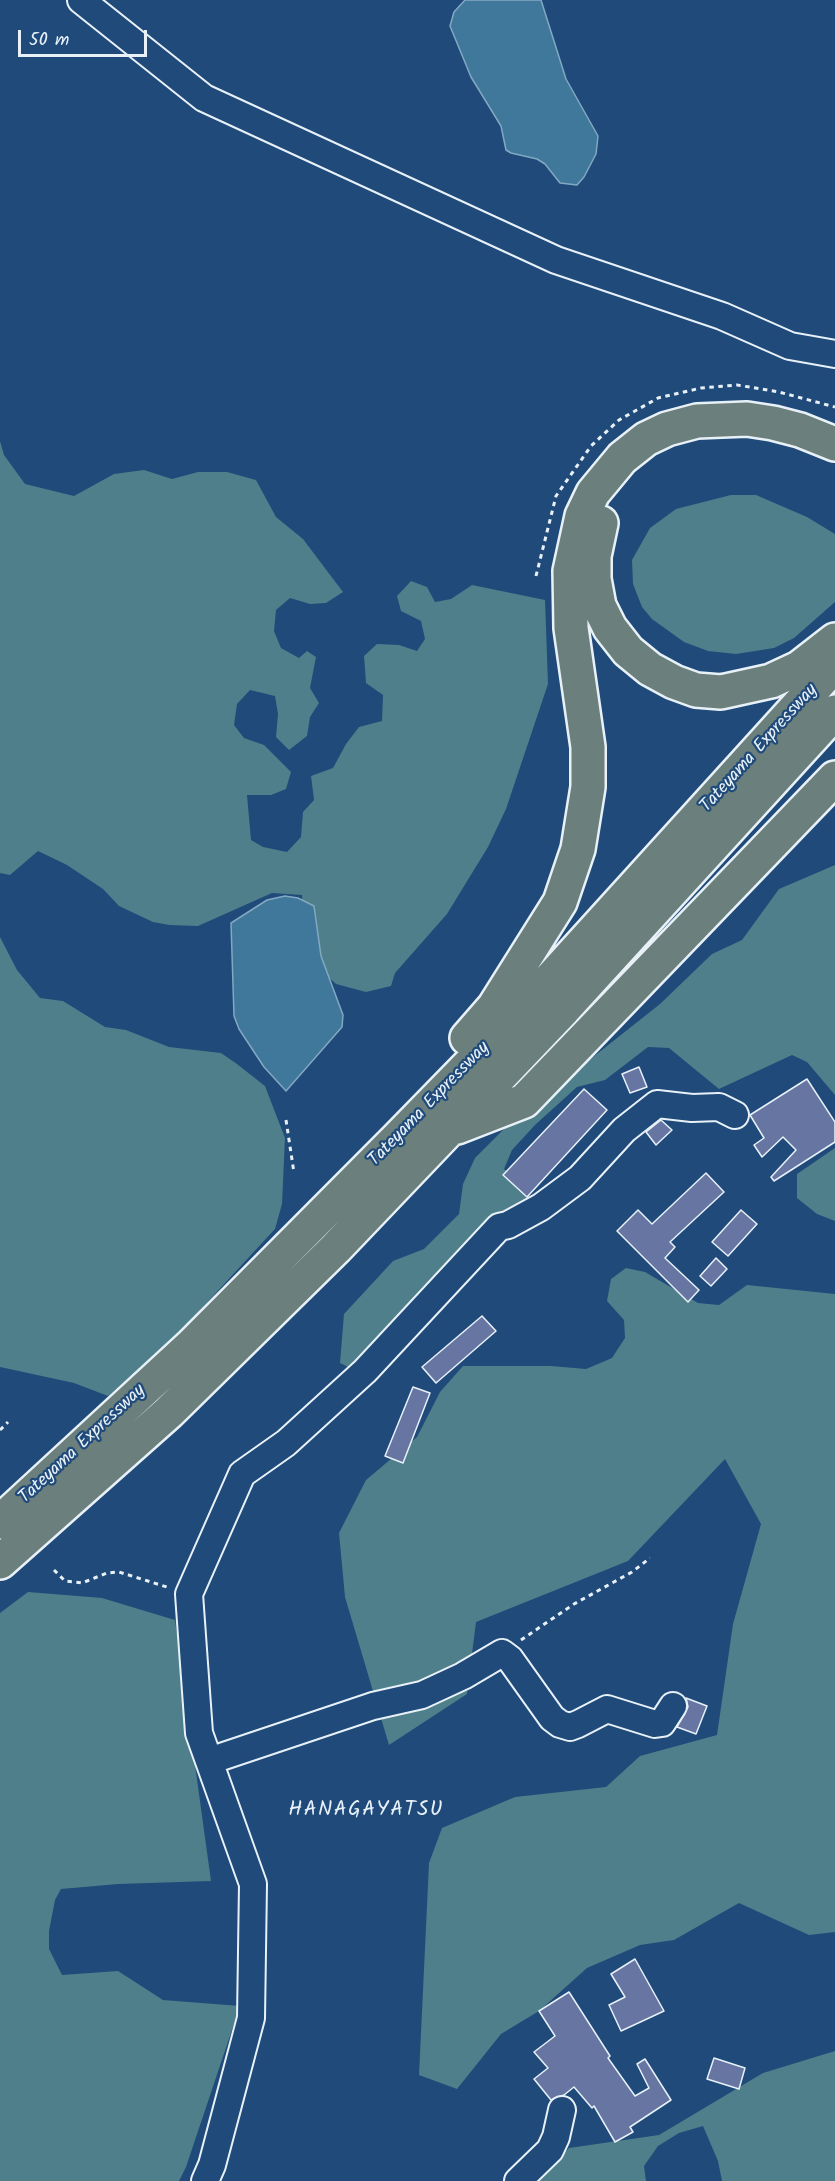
<!DOCTYPE html>
<html>
<head>
<meta charset="utf-8">
<style>
	body { margin:0 }
	#map { position:relative; width:835px; height:2181px; overflow:hidden; background:#1f4a7a; font-family:Kalam,sans-serif }
	canvas { display:block }
	.scale { position:absolute; left:18px; top:30px; width:129px; height:27px; box-sizing:border-box; border:3px solid #e8f1f8; border-top:0; padding-left:8px; font-size:18px; line-height:21px; white-space:nowrap; color:#e8f1f8; -webkit-text-stroke:4px #1f4a7a; paint-order:stroke }
</style>
</head>
<body>
<div id="map">
<canvas width="835" height="2181"></canvas>
<div class="scale">50 m</div>
</div>
<script>
const ctx = document.querySelector('canvas').getContext('2d');
ctx.lineJoin = 'round';
function fill(path, color) {
  ctx.fillStyle = color;
  ctx.fill(path, 'evenodd');
}
function poly(rows) {
  const path = new Path2D();
  for (const r of rows) {
    path.moveTo(r[0], r[1]);
    for (let i = 2; i < r.length; i += 2) path.lineTo(r[i], r[i + 1]);
  }
  return path;
}
function stroke(path, color, width, dash) {
  ctx.strokeStyle = color;
  ctx.lineWidth = width;
  ctx.lineCap = dash ? 'butt' : 'round';
  ctx.setLineDash(dash || []);
  ctx.stroke(path);
}
function write(font, color, halo, rows, align = 'center') {
  ctx.font = font + ' Kalam,sans-serif';
  ctx.lineWidth = 4.5;
  ctx.setLineDash([]);
  ctx.textBaseline = 'middle';
  ctx.strokeStyle = halo;
  ctx.fillStyle = color;
  for (const [text, x, y, turn = 0] of rows) {
    ctx.save();
    ctx.translate(x, y);
    ctx.rotate((+turn || 0) * Math.PI / 180);
    ctx.textAlign = isNaN(turn) ? turn : align;
    if (halo) ctx.strokeText(text, 0, 0);
    ctx.fillText(text, 0, 0);
    ctx.restore();
  }
}
fill(poly([
	[0,441,4,455,25,484,74,496,114,474,144,470,172,479,198,472,227,472,256,480,276,517,303,539,343,592,326,603,310,604,290,598,276,610,274,631,281,648,299,658,307,651,316,657,310,688,319,703,310,717,307,736,289,750,276,737,278,714,275,696,250,690,237,704,234,725,244,738,264,745,291,772,286,789,271,795,247,795,251,840,263,847,287,852,301,837,303,812,314,800,311,776,333,768,346,744,359,727,382,721,383,695,366,683,364,656,377,644,399,645,417,651,425,639,421,621,401,611,397,596,411,581,427,587,435,602,451,599,472,585,545,600,548,684,506,809,488,847,447,914,395,973,391,986,366,992,336,984,304,955,302,895,272,893,198,926,169,925,153,922,119,906,103,889,67,865,38,851,10,875,0,873],
	[731,495,756,495,807,517,835,534,835,602,794,638,774,648,736,654,708,651,684,642,652,619,642,607,633,584,632,560,650,528,676,509],
	[835,865,835,1095,807,1062,792,1055,719,1089,669,1048,648,1047,605,1080,577,1087,535,1125,512,1150,504,1169,525,1186,532,1203,350,1368,340,1363,344,1314,393,1261,424,1249,459,1214,463,1184,475,1158,567,1066,588,1061,660,1004,712,954,742,940,779,889],
	[0,937,17,970,40,998,63,1001,105,1027,126,1030,169,1047,221,1053,237,1064,265,1086,285,1138,282,1204,275,1229,154,1360,108,1396,74,1383,0,1367],
	[835,1148,835,1221,817,1214,797,1198,797,1174],
	[626,1268,645,1272,698,1303,719,1305,747,1285,835,1294,835,1932,809,1935,739,1903,674,1940,640,1945,587,1968,539,2011,501,2034,457,2089,419,2075,429,1863,442,1828,515,1797,606,1787,640,1756,717,1735,733,1624,761,1524,725,1459,628,1561,476,1622,467,1694,389,1745,345,1597,339,1533,366,1480,417,1437,440,1392,463,1366,551,1366,586,1369,612,1358,625,1338,624,1320,607,1301,611,1279],
	[28,1592,102,1598,175,1620,211,1881,118,1884,61,1889,55,1900,49,1931,49,1949,62,1975,118,1971,163,2000,240,2006,186,2167,179,2181,0,2181,0,1613],
	[835,2051,835,2181,722,2181,718,2161,703,2126,679,2133,658,2146,644,2166,646,2181,537,2181,569,2148,659,2135,763,2073]
]), '#4e7f8a');
const water = poly([
	[465,0,541,0,566,79,598,136,596,154,584,177,577,185,560,183,545,164,537,159,511,153,506,150,501,126,471,77,450,26,454,12,465,0],
	[285,896,298,898,314,906,321,956,343,1015,342,1027,286,1091,264,1067,239,1029,234,1016,231,923,267,900,285,896]
]);
fill(water, '#40789c');
stroke(water, '#83a8c1', 1.5);
const building = poly([
	[639,1067,647,1087,630,1093,622,1074,639,1067],
	[807,1079,835,1122,835,1142,774,1181,771,1177,796,1150,783,1137,762,1157,754,1145,764,1138,750,1115,807,1079],
	[584,1089,607,1110,527,1197,503,1175,584,1089],
	[661,1120,672,1130,656,1145,646,1132,661,1120],
	[706,1173,724,1192,670,1242,675,1247,665,1258,699,1290,688,1302,617,1231,638,1210,652,1224,706,1173],
	[741,1210,757,1224,728,1256,712,1242,741,1210],
	[716,1258,727,1269,711,1286,700,1276,716,1258],
	[482,1316,496,1331,436,1383,422,1367,482,1316],
	[413,1387,430,1393,403,1463,385,1456,413,1387],
	[686,1698,707,1706,696,1734,677,1727,688,1707,686,1698],
	[635,1959,664,2011,621,2031,609,2005,625,1997,611,1974,635,1959],
	[569,1992,610,2056,608,2058,635,2096,649,2088,637,2064,645,2059,671,2100,630,2127,633,2132,615,2142,594,2106,592,2108,574,2087,564,2095,551,2100,534,2079,548,2068,534,2052,555,2036,539,2011,569,1992],
	[714,2058,745,2068,739,2089,707,2079,714,2058]
]);
fill(building, '#6775a2');
stroke(building, '#e8f1f8', 1.5);
const minor = poly([
	[81,0,204,98,556,260,722,316,790,346,835,354],
	[209,1761,373,1706,422,1695,463,1676,502,1653,510,1659,552,1718,560,1724,570,1727,578,1724,607,1709,655,1724,662,1723,673,1706],
	[205,2181,212,2165,251,2018,253,1884,199,1733,189,1594,242,1474,286,1443,365,1371,499,1227,508,1225,541,1207,580,1178,624,1130,657,1104,692,1108,719,1107,735,1115],
	[518,2181,550,2150,556,2137,562,2110]
]);
const highway = poly([
	[601,523,594,556,594,579,599,606,610,628,628,651,650,669,674,682,696,690,721,692,771,681,799,668,835,640],
	[467,1038,494,1007,560,902,578,849,588,787,588,747,571,628,570,571,582,516,593,493,622,458,646,439,667,429,697,421,747,419,773,423,800,430,835,444],
	[457,1127,524,1101,835,778],
	[0,1522,192,1345,398,1138,514,1019,835,665],
	[0,1562,169,1412,336,1248,564,1009,835,712]
]);
stroke(minor, '#e8f1f8', 30);
stroke(highway, '#e8f1f8', 38);
stroke(poly([
	[536,576,556,496,591,446,619,420,658,398,701,388,737,385,779,392,835,407],
	[286,1120,294,1173],
	[0,1430,8,1422],
	[54,1570,65,1581,82,1583,107,1573,119,1572,170,1588],
	[521,1640,574,1604,632,1572,650,1558]
]), '#e8f1f8', 3, [4.5, 4.5]);
stroke(minor, '#1f4a7a', 26);
stroke(highway, '#6b7f7c', 33);
write('18px', '#e8f1f8', '#1f4a7a', [
	["Tateyama Expressway",760,749,-48],
	["Tateyama Expressway",430,1105,-46],
	["Tateyama Expressway",83,1445,-43]
]);
ctx.letterSpacing = '1.5px';
write('21px', '#e8f1f8', '#1f4a7a', [
	["HANAGAYATSU",366,1811]
]);
ctx.letterSpacing = '0px';
</script>
</body>
</html>
